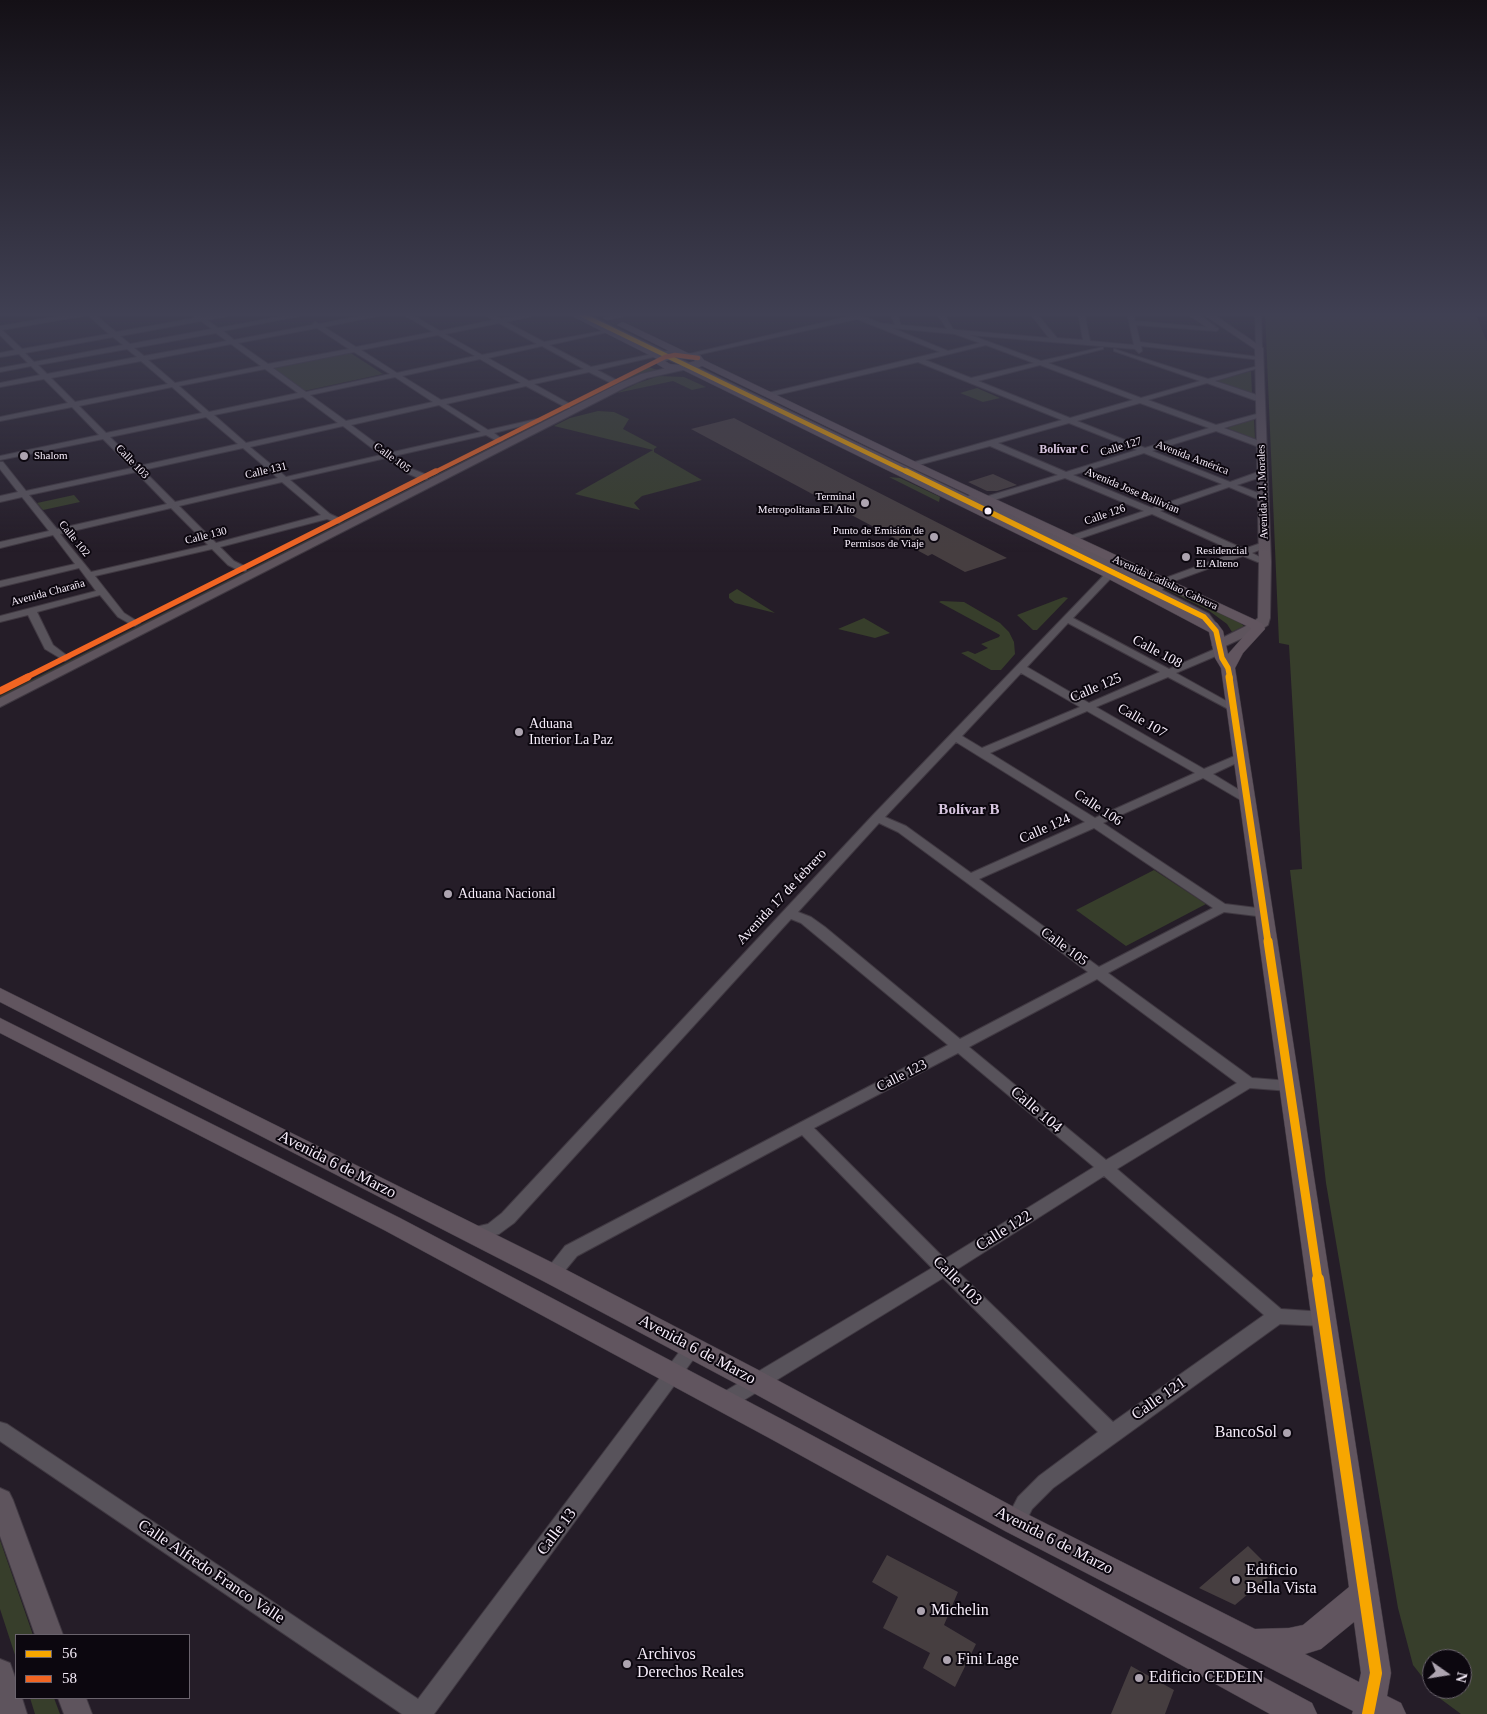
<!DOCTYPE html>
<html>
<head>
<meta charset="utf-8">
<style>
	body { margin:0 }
	#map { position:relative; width:1487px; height:1714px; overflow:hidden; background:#251d28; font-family:"Times New Roman",serif }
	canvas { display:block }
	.legend { position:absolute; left:15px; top:1634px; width:175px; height:65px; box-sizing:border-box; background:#0c070f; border:1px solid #6a636d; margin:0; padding:6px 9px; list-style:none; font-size:15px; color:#f6edfa }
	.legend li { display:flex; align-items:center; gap:10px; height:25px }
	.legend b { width:25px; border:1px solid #6a636d }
	.north { position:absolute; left:1422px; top:1649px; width:50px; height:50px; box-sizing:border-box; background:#0c070f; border:1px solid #6a636d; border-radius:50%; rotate:103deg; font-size:14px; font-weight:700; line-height:20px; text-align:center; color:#f6edfa }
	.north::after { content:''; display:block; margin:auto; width:18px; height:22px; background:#ada4b0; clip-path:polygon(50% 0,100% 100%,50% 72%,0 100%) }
</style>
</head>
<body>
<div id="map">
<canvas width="1487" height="1714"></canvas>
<ul class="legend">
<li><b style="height:6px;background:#f7a600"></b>56</li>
<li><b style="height:6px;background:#f26522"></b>58</li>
</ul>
<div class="north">N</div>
</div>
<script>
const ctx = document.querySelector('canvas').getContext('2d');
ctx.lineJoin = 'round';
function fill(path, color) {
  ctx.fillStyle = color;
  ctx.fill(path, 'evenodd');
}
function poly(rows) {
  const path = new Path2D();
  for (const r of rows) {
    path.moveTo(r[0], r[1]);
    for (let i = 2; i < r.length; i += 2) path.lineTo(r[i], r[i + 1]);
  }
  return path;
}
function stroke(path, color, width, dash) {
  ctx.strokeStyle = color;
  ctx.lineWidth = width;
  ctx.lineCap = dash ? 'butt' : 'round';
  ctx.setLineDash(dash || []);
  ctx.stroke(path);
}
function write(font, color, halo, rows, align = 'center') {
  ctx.font = font + ' "Times New Roman",serif';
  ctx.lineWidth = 4;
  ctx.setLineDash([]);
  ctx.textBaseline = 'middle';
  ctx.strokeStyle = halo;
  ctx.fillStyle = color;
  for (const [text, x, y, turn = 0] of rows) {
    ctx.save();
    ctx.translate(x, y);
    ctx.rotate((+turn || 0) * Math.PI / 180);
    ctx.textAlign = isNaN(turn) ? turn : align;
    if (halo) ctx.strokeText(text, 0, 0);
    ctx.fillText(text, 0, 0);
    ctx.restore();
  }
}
fill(poly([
	[1265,312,1475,312,1487,342,1487,1714,1461,1714,1438,1697,1413,1665,1398,1608,1326,1183,1290,870,1302,869,1289,645,1279,643],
	[1432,1659,1462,1659,1462,1689,1432,1689],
	[349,352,383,374,304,391,271,368],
	[649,367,660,371,648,374,0,700,0,696],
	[1251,371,1252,393,1215,381],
	[659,376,684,377,706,387,692,390,673,381,617,393,638,383],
	[977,388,1000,398,983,402,960,393],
	[598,411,614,412,629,419,623,429,657,447,654,449,654,452,702,480,642,496,634,503,640,510,575,494,653,450,554,426,570,418],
	[1254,419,1255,439,1227,428],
	[889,477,900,478,940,497,939,502],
	[74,495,80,502,43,510,37,503],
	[1103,558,1238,621,1244,626,1232,632,1227,624,1208,610],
	[737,589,775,613,735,603,729,598,729,594],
	[1064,597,1068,598,1037,630,1033,630,1017,615],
	[941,601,964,602,1000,623,1009,632,1014,642,1015,654,1001,670,991,670,961,653,968,651,975,654,988,648,981,644,999,637,1000,635,939,602],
	[864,618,890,633,875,638,838,629],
	[1154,870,1206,904,1126,946,1076,910],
	[0,1540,33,1635,16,1635,16,1658,0,1609],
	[30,1698,54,1698,60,1714,35,1714]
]), '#373e2b');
fill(poly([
	[734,418,848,477,1007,558,965,572,932,554,928,556,691,429],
	[993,474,1017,485,997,491,987,491,968,482],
	[1248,1546,1274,1572,1235,1605,1199,1588],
	[887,1555,958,1592,944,1625,976,1644,955,1687,923,1668,930,1653,883,1628,898,1597,872,1582],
	[1131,1666,1174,1690,1165,1714,1111,1714]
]), '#463e40');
const minor = poly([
	[85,312,99,312,94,314,116,332,196,318,189,312,196,312,203,317,232,312,246,312,207,320,218,328,301,313,304,315,223,331,234,340,312,325,315,322,319,324,383,312,396,312,324,327,356,347,433,332,399,312,407,312,440,331,494,320,480,312,488,312,501,319,536,312,549,312,506,322,544,342,608,330,608,332,549,345,591,367,676,349,679,351,597,370,616,380,616,384,613,384,589,372,534,384,570,404,570,408,567,408,526,386,446,404,488,430,537,419,541,421,494,433,503,440,499,442,486,435,394,456,412,469,427,475,427,479,421,479,406,473,386,458,290,480,330,514,343,520,339,523,327,519,220,547,234,561,246,567,246,571,240,571,228,565,212,549,95,576,124,613,140,623,135,626,132,625,118,617,100,595,37,612,53,645,70,658,65,661,45,649,28,615,0,622,0,616,96,591,79,568,0,587,0,581,75,564,53,535,0,548,0,542,49,531,22,497,0,502,0,496,18,492,0,469,0,462,3,462,26,491,132,468,103,439,0,460,0,456,99,435,72,407,0,421,0,417,68,403,44,379,0,387,0,383,40,375,31,366,0,372,0,368,28,363,19,354,0,357,0,353,15,350,0,335,0,326,85,312],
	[88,315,109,334,22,349,2,330,88,315],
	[201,321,212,329,130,344,120,336,201,321],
	[499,323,537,344,482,355,445,334,499,323],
	[317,328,349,349,268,364,238,343,317,328],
	[216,333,227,341,144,356,134,348,216,333],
	[438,335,475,356,397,373,361,350,438,335],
	[113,337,123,345,34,362,25,353,113,337],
	[231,344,261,366,175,383,148,360,231,344],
	[542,346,584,369,529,381,488,358,542,346],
	[127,349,137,357,47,374,38,365,127,349],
	[354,352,390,374,306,392,273,368,354,352],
	[480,359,521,383,441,400,402,376,480,359],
	[141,361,168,384,75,402,51,378,141,361],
	[265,369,298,393,209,412,179,386,265,369],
	[395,377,433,402,346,421,310,395,395,377],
	[172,387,202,413,106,433,79,406,172,387],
	[303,397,338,423,246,443,214,415,303,397],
	[439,405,481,432,389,453,351,425,439,405],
	[206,417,238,444,139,466,110,437,206,417],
	[343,426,381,455,286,477,250,447,343,426],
	[243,448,278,478,175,502,143,470,243,448],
	[136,472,167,504,57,529,29,495,136,472],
	[282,482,321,515,216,543,179,506,282,482],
	[171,508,208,545,91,572,60,534,171,508],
	[628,312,640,312,607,320,604,318,628,312],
	[846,312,851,312,880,323,895,325,890,312,896,312,901,325,947,329,936,312,1022,312,1019,314,945,316,953,329,957,330,1049,338,1029,312,1035,312,1057,338,1083,340,1078,312,1084,312,1090,341,1134,345,1127,312,1133,312,1135,321,1218,328,1218,330,1216,331,1136,325,1140,342,1259,357,1261,358,1261,360,1141,346,1142,351,1139,353,1135,349,970,335,1041,361,1103,347,1103,349,1048,363,1141,398,1200,381,1114,351,1114,349,1208,379,1262,365,1262,367,1215,381,1263,397,1263,401,1257,401,1207,383,1148,400,1216,425,1264,412,1264,416,1224,428,1265,443,1265,447,1259,447,1216,431,1152,451,1230,482,1258,472,1264,472,1264,476,1237,485,1266,496,1266,500,1260,500,1229,487,1160,511,1244,549,1261,543,1267,543,1267,547,1252,553,1270,562,1265,565,1243,556,1166,584,1160,584,1160,580,1236,552,1152,514,1073,541,1067,541,1067,537,1144,511,1065,478,991,501,985,501,985,497,1058,475,990,446,911,467,911,463,1062,420,918,362,768,397,768,393,940,352,857,319,688,357,685,355,851,316,846,314,846,312],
	[892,328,955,334,980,343,948,351,892,328],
	[986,345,1034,363,971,378,925,360,986,345],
	[1040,365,1133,400,1070,418,978,381,1040,365],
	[1140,403,1209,428,1145,448,1077,421,1140,403],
	[1069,423,1137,450,1066,472,998,443,1069,423],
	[1144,453,1222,484,1152,508,1073,475,1144,453],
	[1255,312,1261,312,1262,348,1259,350,1256,348,1255,312],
	[1110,571,1113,572,1113,576,1073,618,1169,669,1215,649,1223,649,1223,653,1176,673,1239,708,1238,710,1230,710,1168,677,1096,707,1204,769,1237,755,1245,755,1247,757,1245,759,1213,774,1254,799,1248,803,1244,802,1203,778,1103,823,1225,904,1265,909,1272,913,1265,917,1224,912,1108,973,1252,1078,1290,1081,1295,1082,1298,1086,1295,1090,1290,1091,1250,1088,1117,1169,1281,1309,1324,1312,1330,1314,1333,1319,1330,1324,1324,1326,1280,1324,1053,1488,1032,1509,1022,1529,1015,1531,1008,1529,1005,1522,1018,1497,1039,1476,1098,1432,943,1278,731,1408,724,1410,717,1408,715,1402,717,1396,932,1268,802,1135,577,1256,558,1279,552,1281,546,1279,543,1274,565,1246,948,1045,801,923,791,919,514,1223,499,1234,473,1241,467,1239,465,1234,467,1229,488,1224,502,1213,873,815,1107,572,1110,571],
	[1068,623,1160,672,1089,703,1027,667,1068,623],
	[1021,673,1080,707,982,748,962,736,1021,673],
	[1087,711,1195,773,1095,818,990,753,1087,711],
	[956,742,1085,822,971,873,906,826,885,817,956,742],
	[879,823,898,832,1088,972,960,1039,825,927,811,917,798,912,879,823],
	[1094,828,1213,908,1099,967,979,879,1094,828],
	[1097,979,1237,1083,1106,1160,969,1047,1097,979],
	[958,1053,1094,1167,945,1259,814,1128,958,1053],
	[1104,1176,1264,1315,1113,1422,956,1270,1104,1176],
	[692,1340,698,1343,701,1348,698,1353,434,1714,402,1714,0,1441,0,1422,7,1424,418,1699,686,1343,692,1340]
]);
const major = poly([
	[572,312,582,312,968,496,973,494,977,495,1162,584,1164,587,1162,590,1209,614,1218,626,1212,630,1207,629,1199,620,1189,613,1142,590,1140,587,1143,584,985,507,980,509,976,508,684,367,683,370,647,378,626,387,0,707,0,698,620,383,641,374,680,365,572,312],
	[1185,312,1195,312,1216,327,1209,329,1185,312],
	[1200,312,1210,312,1263,348,1271,562,1270,618,1268,625,1262,629,1219,649,1212,645,1214,642,1252,623,1258,618,1259,562,1255,349,1200,312],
	[0,1488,9,1492,13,1500,63,1635,35,1635,0,1536,0,1488],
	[0,1659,10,1663,16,1680,16,1698,22,1698,27,1714,0,1714,0,1659],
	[58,1698,86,1698,92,1714,64,1714,58,1698]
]);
const highway = poly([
	[564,312,575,312,663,355,673,353,617,325,622,322,625,323,688,353,700,355,704,360,918,463,1262,623,1264,626,1265,629,1243,653,1235,668,1391,1673,1387,1696,1401,1703,1406,1714,1352,1714,1353,1711,1005,1531,748,1390,543,1281,0,1002,0,988,561,1267,766,1374,1025,1513,1255,1629,1289,1628,1303,1625,1349,1587,1221,668,1215,658,1209,632,1105,577,683,370,665,369,657,364,657,359,564,312],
	[675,358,694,360,695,361,680,365,670,364,665,361,675,358],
	[702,366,910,467,1251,628,1228,654,1223,631,1217,623,1115,571,695,369,702,366],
	[1354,1622,1361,1673,1359,1682,1305,1654,1321,1649,1354,1622],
	[0,1018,400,1218,789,1423,1312,1703,1317,1714,1270,1714,771,1439,384,1230,0,1033,0,1018]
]);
stroke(minor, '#403942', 2);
stroke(major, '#403942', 2);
stroke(highway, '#403942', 1);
fill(minor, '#58535b');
fill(major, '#5e545d');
fill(highway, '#61555f');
stroke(poly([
	[576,312,909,473]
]), '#f7a600', 4.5);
stroke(poly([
	[906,471,1204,617,1216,631,1222,658,1228,668,1230,678]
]), '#f7a600', 5.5);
stroke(poly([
	[1229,677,1268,942]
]), '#f7a600', 7);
stroke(poly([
	[1268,941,1318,1280]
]), '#f7a600', 9);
stroke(poly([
	[1318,1279,1376,1673,1368,1714]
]), '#f7a600', 12);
stroke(poly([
	[433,473,665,357,675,355,698,358]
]), '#f26522', 4.5);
stroke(poly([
	[25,678,436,471]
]), '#f26522', 5.5);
stroke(poly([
	[0,691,28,677]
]), '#f26522', 7);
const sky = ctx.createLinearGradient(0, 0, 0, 552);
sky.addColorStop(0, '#141016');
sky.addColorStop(0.57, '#404053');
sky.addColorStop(1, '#40405300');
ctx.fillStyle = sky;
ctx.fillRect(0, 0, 1487, 552);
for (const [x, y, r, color] of [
	[24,456,5,"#ada4b0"],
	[865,503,5,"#ada4b0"],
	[988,511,4.5,"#f6edfa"],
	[934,537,5,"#ada4b0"],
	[1186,557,5,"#ada4b0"],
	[519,732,5,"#ada4b0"],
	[448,894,5,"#ada4b0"],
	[1287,1433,5,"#ada4b0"],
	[1236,1580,5,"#ada4b0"],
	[921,1611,5,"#ada4b0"],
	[947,1660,5,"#ada4b0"],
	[627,1664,5,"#ada4b0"],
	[1139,1678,5,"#ada4b0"]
]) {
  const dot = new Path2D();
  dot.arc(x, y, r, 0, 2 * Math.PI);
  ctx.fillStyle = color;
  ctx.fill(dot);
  stroke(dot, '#0c070f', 2);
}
write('11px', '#f6edfa', '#0c070f', [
	["Calle 127",1121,447,-17],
	["Calle 105",392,458,36],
	["Avenida América",1192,458,21],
	["Calle 103",132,462,46],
	["Calle 131",266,471,-13],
	["Avenida Jose Ballivian",1132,491,23],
	["Avenida J. J. Morales",1263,492,-92],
	["Calle 126",1105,515,-19],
	["Calle 130",206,536,-14],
	["Calle 102",74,539,51],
	["Avenida Ladislao Cabrera",1165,583,25],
	["Avenida Charaña",48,593,-15]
]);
write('11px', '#f6edfa', '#0c070f', [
	["Shalom",34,456],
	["Terminal",855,497,"right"],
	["Metropolitana El Alto",855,510,"right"],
	["Punto de Emisión de",924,531,"right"],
	["Permisos de Viaje",924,544,"right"],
	["Residencial",1196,551],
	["El Alteno",1196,564]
], 'left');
write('bold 12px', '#d7c5df', '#0c070f', [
	["Bolívar C",1064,450]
]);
write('14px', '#f6edfa', '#0c070f', [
	["Calle 108",1157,652,28],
	["Calle 125",1096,688,-23],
	["Calle 107",1142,721,30],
	["Calle 106",1098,808,33],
	["Calle 124",1045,829,-24],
	["Avenida 17 de febrero",782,897,-47],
	["Calle 105",1064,947,36],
	["Calle 123",902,1076,-27]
]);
write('14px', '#f6edfa', '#0c070f', [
	["Aduana",529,724],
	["Interior La Paz",529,740],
	["Aduana Nacional",458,894]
], 'left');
write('bold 15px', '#d7c5df', '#0c070f', [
	["Bolívar B",969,810]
]);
write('16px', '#f6edfa', '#0c070f', [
	["Calle 104",1036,1110,40],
	["Avenida 6 de Marzo",337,1165,27],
	["Calle 122",1004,1231,-32],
	["Calle 103",957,1281,45],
	["Avenida 6 de Marzo",697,1350,28],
	["Calle 121",1159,1399,-35],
	["Calle 13",557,1532,-53],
	["Avenida 6 de Marzo",1054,1541,27],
	["Calle Alfredo Franco Valle",211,1572,34]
]);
write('16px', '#f6edfa', '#0c070f', [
	["BancoSol",1277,1433,"right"],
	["Edificio",1246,1571],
	["Bella Vista",1246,1589],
	["Michelin",931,1611],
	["Archivos",637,1655],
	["Derechos Reales",637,1673],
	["Fini Lage",957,1660],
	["Edificio CEDEIN",1149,1678]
], 'left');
</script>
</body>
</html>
